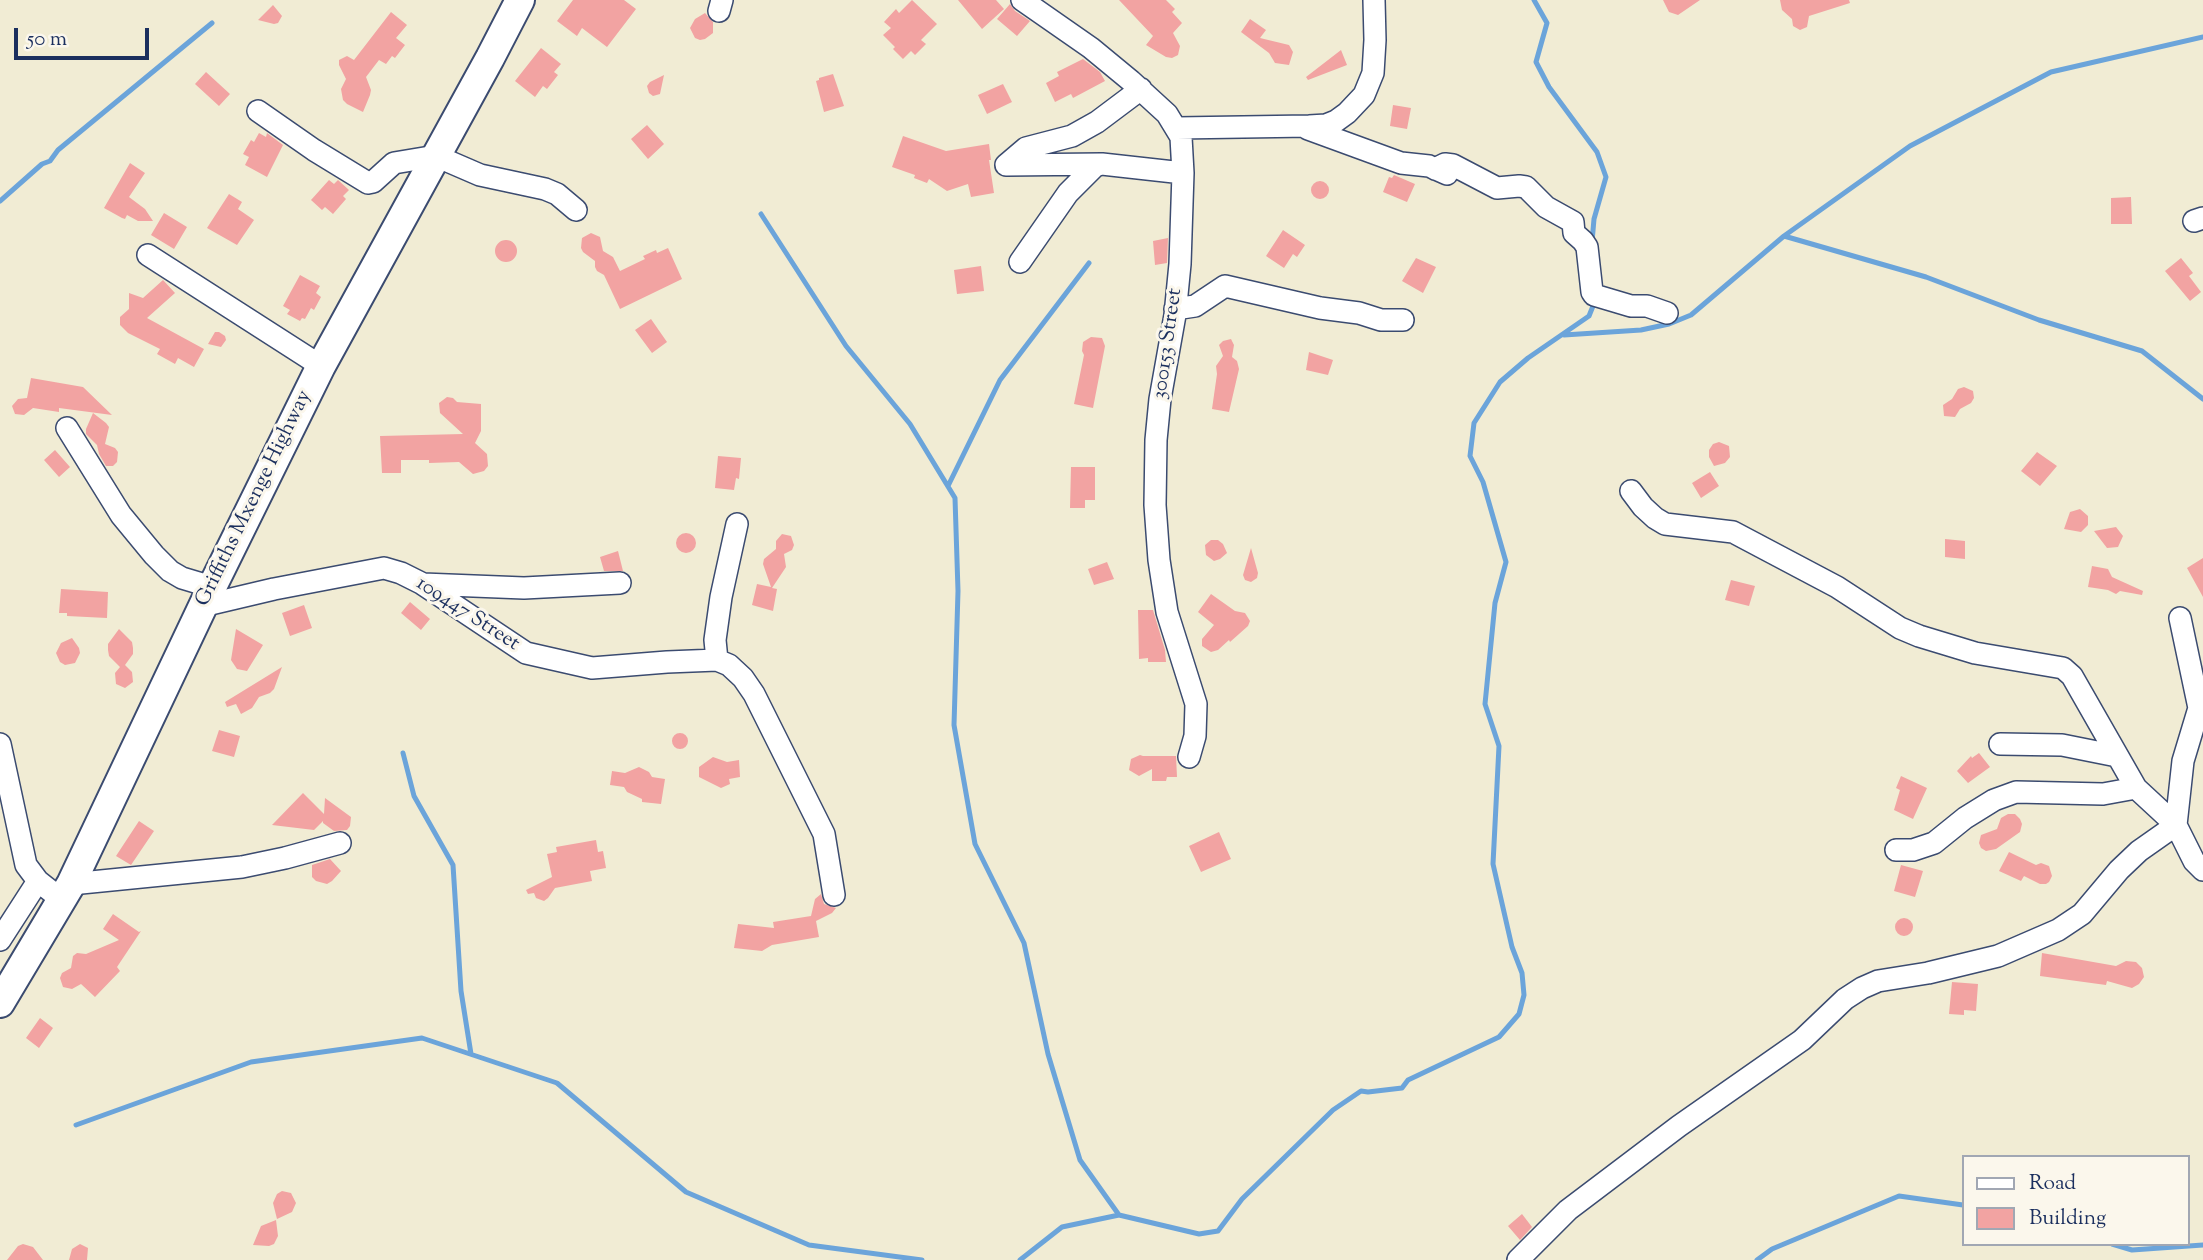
<!DOCTYPE html>
<html>
<head>
<meta charset="utf-8">
<style>
	body { margin:0 }
	#map { position:relative; width:2203px; height:1260px; overflow:hidden; background:#f1ecd4; font-family:"Sorts Mill Goudy",serif }
	canvas { display:block }
	.legend { position:absolute; left:1962px; top:1155px; width:228px; height:91px; box-sizing:border-box; background:#fbf7ec; border:2px solid #a1a7b3; margin:0; padding:9px 12px; list-style:none; font-size:21px; color:#1b2f5e }
	.legend li { display:flex; align-items:center; gap:14px; height:35px }
	.legend b { width:35px; border:2px solid #a1a7b3 }
	.scale { position:absolute; left:14px; top:28px; width:135px; height:32px; box-sizing:border-box; border:4px solid #1b2f5e; border-top:0; padding-left:9px; font-size:21px; line-height:24px; white-space:nowrap; color:#1b2f5e; -webkit-text-stroke:5px #fbf7ec; paint-order:stroke }
</style>
</head>
<body>
<div id="map">
<canvas width="2203" height="1260"></canvas>
<ul class="legend">
<li><b style="height:9px;background:#fff"></b>Road</li>
<li><b style="height:19px;background:#f2a3a2"></b>Building</li>
</ul>
<div class="scale">50 m</div>
</div>
<script>
const ctx = document.querySelector('canvas').getContext('2d');
ctx.lineJoin = 'round';
function poly(rows) {
  const path = new Path2D();
  for (const r of rows) {
    if (r.length === 3) {
      path.moveTo(r[0] + r[2], r[1]);
      path.arc(r[0], r[1], r[2], 0, 2 * Math.PI);
      continue;
    }
    path.moveTo(r[0], r[1]);
    for (let i = 2; i < r.length; i += 2) path.lineTo(r[i], r[i + 1]);
  }
  return path;
}
function stroke(path, color, width, dash) {
  ctx.strokeStyle = color;
  ctx.lineWidth = width;
  ctx.lineCap = dash ? 'butt' : 'round';
  ctx.setLineDash(dash || []);
  ctx.stroke(path);
}
function fill(path, color) {
  ctx.fillStyle = color;
  ctx.fill(path, 'evenodd');
}
function write(font, color, halo, rows, align = 'center') {
  ctx.font = font + ' "Sorts Mill Goudy",serif';
  ctx.lineWidth = 6;
  ctx.setLineDash([]);
  ctx.textBaseline = 'middle';
  ctx.strokeStyle = halo;
  ctx.fillStyle = color;
  for (const [text, x, y, turn = 0] of rows) {
    ctx.save();
    ctx.translate(x, y);
    ctx.rotate((+turn || 0) * Math.PI / 180);
    ctx.textAlign = isNaN(turn) ? turn : align;
    if (halo) ctx.strokeText(text, 0, 0);
    ctx.fillText(text, 0, 0);
    ctx.restore();
  }
}
stroke(poly([
	[1534,0,1547,23,1536,62,1549,87,1597,152,1606,177,1594,219,1592,242],
	[0,201,42,164,50,161,58,150,212,23],
	[761,214,846,346,910,424,955,498,958,591,954,725,975,844,1024,943,1048,1054,1080,1160,1119,1215],
	[1784,236,1926,277,2039,320,2142,351,2203,399],
	[1564,335,1641,330,1669,324,1691,315,1784,236,1910,146,2051,72,2203,37],
	[948,486,1000,380,1089,263],
	[403,753,414,796,453,865,461,991,471,1054],
	[76,1125,251,1062,422,1038,557,1083,686,1192,809,1245,922,1260],
	[2112,1244,2132,1250,2203,1245],
	[1020,1260,1062,1227,1119,1215,1199,1234,1218,1231,1242,1199,1333,1110,1361,1091,1368,1092,1402,1088,1408,1080,1499,1037,1519,1014,1524,995,1522,973,1512,947,1493,864,1499,746,1485,704,1495,603,1506,562,1483,482,1470,456,1474,423,1500,382,1528,358,1589,316,1595,301],
	[1757,1260,1772,1249,1899,1196,1963,1205]
]), '#6ba4da', 5);
fill(poly([
	[573,0,624,0,636,9,607,47,582,28,577,36,557,21],
	[912,0,937,24,921,40,926,44,915,55,911,51,903,59,893,49,895,47,883,35,891,28,884,22,896,9,899,13],
	[958,0,996,0,1004,9,982,29],
	[1119,0,1166,0,1175,9,1172,12,1182,23,1173,33,1180,46,1178,55,1172,58,1166,57,1146,45,1153,36],
	[1663,0,1700,0,1678,15,1669,12],
	[1780,0,1849,0,1850,3,1809,16,1807,27,1800,30,1793,26,1792,19,1782,10],
	[1010,4,1015,11,1030,21,1017,36,997,19],
	[273,5,282,16,278,23,274,24,258,20],
	[391,12,407,25,396,38,405,45,395,58,392,56,386,64,379,60,366,77,371,90,370,95,363,112,347,104,343,100,341,89,346,79,339,65,339,60,347,56,354,60],
	[705,13,713,22,713,33,705,39,700,40,695,38,690,28,695,19],
	[1250,19,1266,30,1260,38,1289,45,1293,52,1289,65,1275,63,1269,53,1241,32],
	[541,48,561,64,554,72,558,75,547,89,543,86,535,97,515,81],
	[1341,50,1347,65,1308,80,1306,77],
	[1083,59,1100,72,1105,81,1073,98,1071,94,1055,102,1046,83,1059,76,1057,72],
	[206,72,230,94,219,106,195,84],
	[833,74,844,106,824,112,816,81,819,80,819,78],
	[664,75,660,94,653,96,649,93,647,86,650,82],
	[1003,84,1012,102,987,114,978,95],
	[1393,105,1411,108,1407,129,1390,126],
	[647,125,664,144,648,159,631,139],
	[259,133,266,137,267,133,283,145,267,177,245,165,249,157,243,154,251,140,254,142],
	[903,136,946,151,989,144,991,160,989,160,994,193,971,197,968,184,947,191,929,179,927,183,914,178,915,175,892,167],
	[130,163,145,173,129,197,145,209,153,221,138,221,127,215,125,219,122,218,104,208],
	[1394,175,1415,184,1407,202,1383,192,1389,177,1392,178],
	[329,180,334,184,338,180,349,190,343,196,346,199,333,214,325,207,322,210,311,200],
	[1320,190,9],
	[229,194,242,202,238,209,254,220,237,245,207,228],
	[2131,197,2132,224,2111,224,2111,198],
	[164,213,187,227,174,249,151,235],
	[1283,230,1305,245,1297,257,1293,254,1284,268,1266,256],
	[591,233,600,237,603,251,613,257,620,271,645,259,643,256,656,250,657,253,668,248,682,279,620,309,604,275,597,271,595,267,595,261,583,252,581,248,582,238],
	[1168,238,1167,263,1155,265,1153,241],
	[506,251,11],
	[1416,258,1436,267,1423,293,1402,281],
	[2181,258,2193,273,2189,276,2201,292,2190,301,2165,271],
	[981,266,984,291,957,294,954,270],
	[300,275,320,286,316,293,321,297,314,310,311,308,305,319,302,318,300,321,287,314,290,310,283,306],
	[163,280,175,293,147,318,204,349,194,367,178,358,175,364,157,354,160,349,128,333,120,325,120,317,129,309,129,293,143,298],
	[651,319,667,342,652,353,635,330],
	[215,332,219,332,225,336,226,340,221,347,208,344],
	[1091,337,1102,338,1105,346,1093,408,1074,404,1084,355,1082,351,1083,342],
	[1231,339,1234,345,1232,357,1237,361,1239,369,1229,412,1212,409,1217,374,1216,366,1223,356,1219,345,1223,341],
	[1309,352,1333,360,1328,375,1306,370],
	[31,378,83,387,112,415,59,408,59,412,33,408,24,415,15,414,12,406,18,399,27,398],
	[1964,387,1973,391,1974,398,1971,403,1960,409,1955,417,1944,416,1943,405,1952,399,1958,389],
	[447,397,453,398,457,402,481,404,481,431,475,443,487,454,488,466,484,471,473,474,459,462,429,463,429,460,401,460,401,473,382,473,380,436,463,434,440,413,439,403],
	[93,413,106,423,109,427,105,444,115,448,118,452,117,462,113,466,106,466,99,454,97,445,86,434,86,429],
	[1719,442,1729,446,1730,457,1725,463,1714,466,1709,457,1709,450,1713,444],
	[55,450,70,467,59,477,44,460],
	[2037,452,2057,466,2040,486,2021,471],
	[718,456,741,458,739,479,736,478,734,490,715,488],
	[1071,467,1095,467,1095,500,1085,500,1085,508,1070,508],
	[1710,472,1719,486,1701,498,1692,483],
	[2080,509,2088,516,2088,525,2081,532,2064,529,2070,512],
	[2116,527,2123,536,2118,547,2107,548,2094,531],
	[686,543,10],
	[782,534,791,536,794,545,792,550,784,554,786,567,772,588,777,589,773,611,752,605,757,584,771,587,763,564,764,559,776,549,776,541],
	[1945,539,1965,541,1965,559,1945,557],
	[1211,540,1218,540,1223,544,1227,553,1220,559,1214,561,1206,555,1205,545],
	[1251,548,1258,573,1257,578,1251,582,1245,580,1243,575],
	[618,551,623,571,604,571,600,557],
	[2203,558,2203,597,2187,568],
	[1107,562,1114,579,1094,585,1088,569],
	[2092,566,2108,569,2112,577,2143,591,2142,595,2120,591,2116,594,2108,590,2088,587],
	[1731,580,1755,586,1749,606,1725,600],
	[61,589,108,592,107,618,67,616,67,613,59,613],
	[1211,594,1235,611,1245,613,1250,621,1248,626,1230,642,1229,640,1218,650,1211,652,1202,646,1202,639,1214,625,1198,612],
	[410,602,430,619,421,630,401,613],
	[304,605,312,628,290,636,282,613],
	[1138,610,1153,610,1165,650,1166,662,1148,662,1148,658,1139,659],
	[119,629,132,642,133,648,133,654,125,665,132,672,133,682,125,688,116,684,115,673,120,667,109,656,108,650,108,644],
	[236,629,263,645,247,671,237,669,231,660],
	[72,638,79,648,80,653,75,663,65,665,60,662,56,653,61,643],
	[282,667,274,689,270,693,259,697,252,708,241,714,236,704,227,707,225,702],
	[219,730,240,736,234,757,212,751],
	[680,741,8],
	[1979,753,1990,767,1968,783,1957,771,1971,756,1972,758],
	[1140,755,1143,756,1176,756,1177,777,1167,777,1166,781,1152,781,1152,769,1139,776,1129,770,1131,759],
	[713,757,727,762,739,760,740,777,729,779,730,784,721,788,699,777,699,767],
	[639,767,649,772,652,777,665,779,661,804,642,802,642,799,627,792,624,787,610,785,612,771,625,773],
	[1901,776,1927,788,1913,819,1894,810,1900,790,1896,788],
	[303,793,324,814,325,798,351,817,350,826,347,830,334,831,323,823,323,821,314,830,272,825],
	[2008,814,2015,814,2020,819,2022,824,2020,832,1996,849,1986,851,1981,848,1979,843,1981,835,1997,829,2001,818],
	[139,821,154,831,131,865,116,856],
	[1219,832,1231,859,1201,872,1189,846],
	[596,840,598,852,603,851,606,868,590,871,592,881,555,888,548,898,544,901,536,898,534,893,528,894,526,890,552,877,547,854,557,852,556,847],
	[2009,852,2036,865,2041,863,2049,866,2052,876,2049,882,2046,884,2040,884,2024,876,2021,881,1999,871],
	[330,859,341,871,332,881,327,884,316,881,312,877,312,865],
	[1901,865,1923,871,1915,897,1894,891],
	[821,894,824,904,836,908,832,913,816,921,819,937,772,945,762,951,734,948,738,924,774,928,773,922,811,916,815,899],
	[113,914,139,932,141,931,117,967,120,971,95,997,81,984,72,989,63,987,60,978,62,973,71,968,73,956,77,953,86,954,119,940,103,929],
	[1904,927,9],
	[2042,953,2116,966,2126,961,2136,962,2142,968,2144,977,2139,984,2132,988,2107,981,2106,985,2040,976],
	[1952,982,1978,984,1976,1011,1964,1010,1964,1015,1949,1014],
	[40,1018,53,1028,39,1048,26,1038],
	[282,1191,291,1193,296,1203,292,1212,277,1219,273,1203,277,1194],
	[1522,1214,1532,1227,1520,1240,1508,1226],
	[276,1220,278,1236,274,1244,269,1246,253,1245,261,1226],
	[23,1244,33,1247,43,1260,7,1260,18,1246],
	[80,1244,88,1248,87,1260,69,1260,72,1249]
]), '#f2a3a2');
const street = poly([
	[1022,0,1091,48,1131,81,1167,114,1181,137,1183,173,1180,264,1175,315,1160,399,1156,440,1155,505,1159,560,1167,612,1196,704,1195,736,1189,757],
	[719,11,722,0],
	[258,111,314,150,368,183,373,182,394,163,436,156,480,175,545,189,557,194,576,210],
	[1177,128,1309,126,1326,125,1336,121,1347,113,1364,95,1373,73,1375,40,1374,0],
	[1308,129,1401,163,1429,166,1447,174],
	[1102,164,1006,165,1026,148,1072,136,1097,122,1141,89],
	[1435,169,1445,164,1453,165,1497,188,1519,186,1526,187,1546,207,1573,222,1574,233,1583,241,1587,247,1592,292,1594,295,1631,306,1647,306,1667,313],
	[2194,221,2203,218],
	[148,255,321,366],
	[1020,262,1068,193,1095,166,1102,164,1183,173],
	[1175,309,1195,306,1225,286,1320,308,1359,313,1381,320,1403,320],
	[67,428,121,515,154,555,170,571,182,578,212,587],
	[1631,491,1643,507,1655,518,1665,524,1733,532,1837,587,1900,628,1919,636,1975,653,2063,668,2072,676,2136,788,2176,825],
	[423,584,524,588,620,583],
	[202,606,274,589,384,568,401,573,421,583,526,653,592,668,667,662,717,660,729,665,743,678,754,694,824,834,834,895],
	[717,660,715,640,721,597,737,524],
	[0,744,26,865,38,881,62,900],
	[2000,744,2062,745,2117,756],
	[2176,825,2183,761,2199,708,2180,618],
	[1896,850,1913,850,1934,843,1965,818,1994,800,2016,792,2103,794,2136,788],
	[71,884,242,867,285,858,340,843],
	[0,940,38,881],
	[1518,1260,1568,1210,1679,1126,1802,1040,1845,999,1862,988,1878,981,1928,973,1998,956,2058,930,2082,914,2119,870,2139,851,2176,825,2194,861,2203,870]
]);
const secondary = poly([
	[0,1003,71,884,212,587,321,366,490,58,520,0]
]);
stroke(street, '#3b4b70', 24);
stroke(secondary, '#3b4b70', 32);
stroke(street, '#fff', 21);
stroke(secondary, '#fff', 28);
write('21px', '#1b2f5e', '#fbf7ec', [
	["300153 Street",1169,344,-82],
	["Griffiths Mxenge Highway",255,499,-64],
	["109447 Street",467,615,33]
]);
</script>
</body>
</html>
